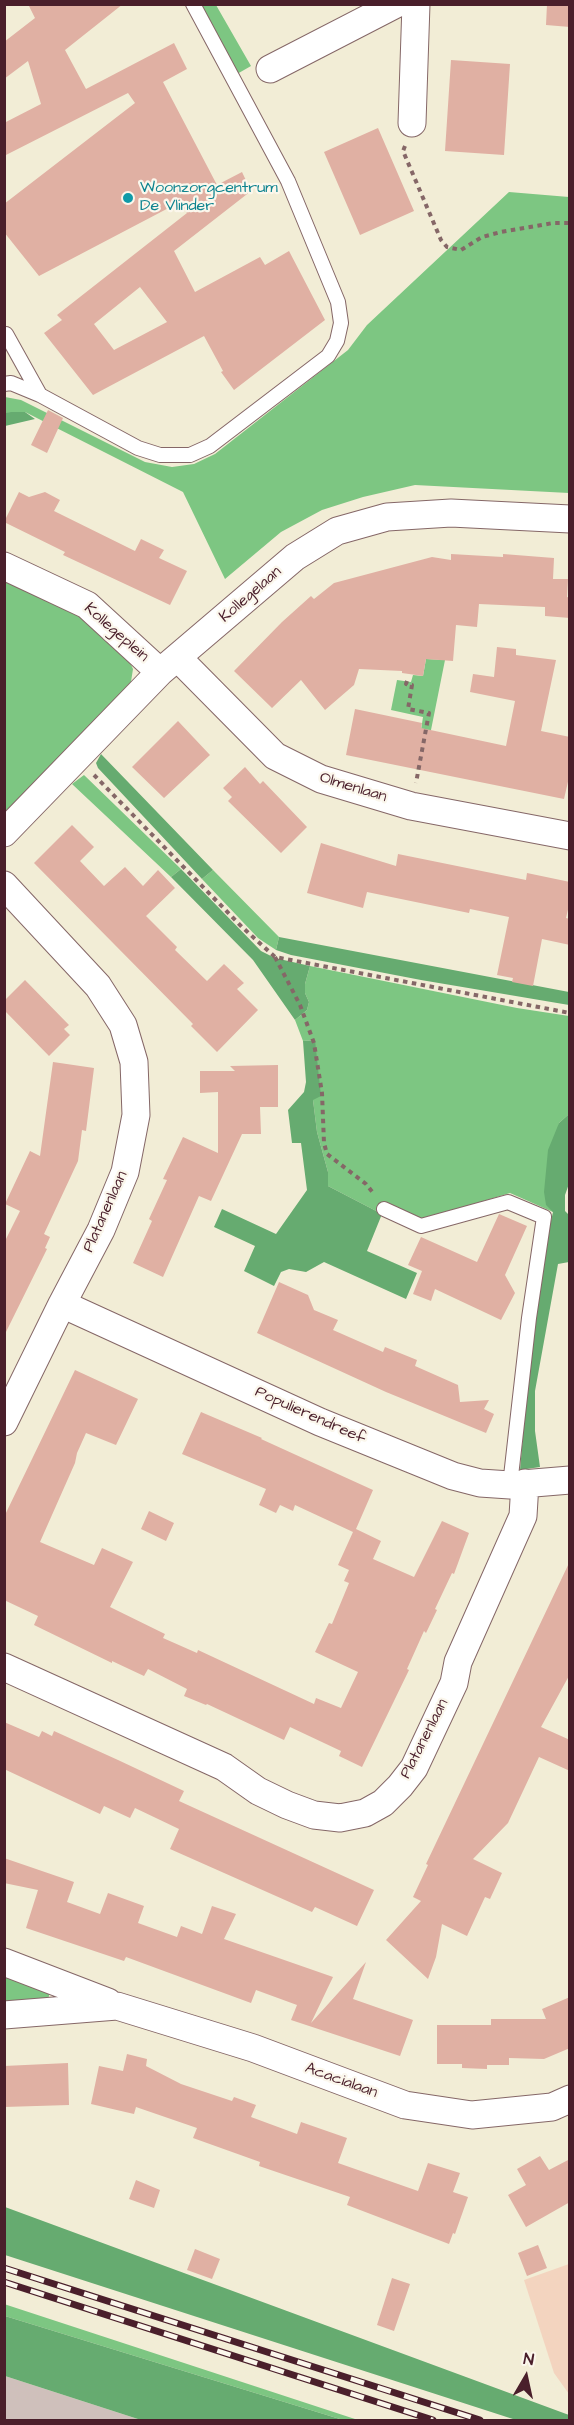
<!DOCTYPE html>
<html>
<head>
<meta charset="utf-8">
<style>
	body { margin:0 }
	#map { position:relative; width:574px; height:2425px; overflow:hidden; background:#f2edd6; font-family:"Architects Daughter",sans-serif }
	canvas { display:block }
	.frame { position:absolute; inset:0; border:6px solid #4a1f2b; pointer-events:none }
	.north { position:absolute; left:496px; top:2347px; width:60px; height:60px; -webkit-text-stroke:4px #fbf7ec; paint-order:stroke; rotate:9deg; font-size:16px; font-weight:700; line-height:24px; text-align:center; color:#4a1f2b }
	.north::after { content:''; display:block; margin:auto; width:21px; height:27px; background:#4a1f2b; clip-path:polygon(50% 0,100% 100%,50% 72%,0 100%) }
</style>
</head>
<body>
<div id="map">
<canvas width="574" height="2425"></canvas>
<div class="frame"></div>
<div class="north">N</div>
</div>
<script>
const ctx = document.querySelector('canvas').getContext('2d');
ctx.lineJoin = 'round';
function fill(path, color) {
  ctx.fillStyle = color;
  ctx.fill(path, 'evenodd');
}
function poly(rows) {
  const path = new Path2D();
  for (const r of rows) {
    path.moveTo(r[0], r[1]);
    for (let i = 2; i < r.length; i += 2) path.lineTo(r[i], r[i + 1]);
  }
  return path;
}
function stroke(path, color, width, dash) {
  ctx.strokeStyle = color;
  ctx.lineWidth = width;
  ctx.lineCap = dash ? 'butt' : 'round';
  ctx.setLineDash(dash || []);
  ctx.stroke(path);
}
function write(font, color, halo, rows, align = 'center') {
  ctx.font = font + ' "Architects Daughter",sans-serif';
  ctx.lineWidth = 4.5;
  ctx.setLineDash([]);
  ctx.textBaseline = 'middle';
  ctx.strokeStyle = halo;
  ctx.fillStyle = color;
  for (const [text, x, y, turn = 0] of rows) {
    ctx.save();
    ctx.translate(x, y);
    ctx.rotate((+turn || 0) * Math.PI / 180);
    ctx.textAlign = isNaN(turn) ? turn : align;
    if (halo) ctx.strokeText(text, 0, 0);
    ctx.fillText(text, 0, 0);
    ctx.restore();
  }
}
fill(poly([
	[569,2264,570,2264,569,2394,554,2373,524,2280]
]), '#f3d4bf');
fill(poly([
	[5,2376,141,2420,5,2420]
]), '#cfc0bb');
fill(poly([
	[201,5,216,5,251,66,237,74],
	[509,192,569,197,569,493,415,485,363,497,322,510,281,532,225,579,183,492,25,412,5,413,5,397,21,400,145,462,172,467,194,464,215,454,348,350,367,325],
	[4,577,80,613,126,654,133,669,130,688,4,813],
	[426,659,445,660,423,770,415,769,423,717,391,710,397,680,411,682,413,675,423,676],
	[84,775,181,869,171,877,72,784],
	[213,870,279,937,276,950,258,938,202,879],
	[310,966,517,1008,569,1016,569,1114,559,1123,553,1212,510,1193,421,1220,382,1214,328,1186,328,1172,317,1132,313,1100,315,1040,303,1041,295,1020,307,1010,309,1002,305,993,305,984],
	[4,1969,50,1989,48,2002,5,2008],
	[4,2304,358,2420,343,2420,5,2316]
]), '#7dc682');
fill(poly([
	[11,412,25,412,35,419,5,426,5,413],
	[101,754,213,870,202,879,98,768,96,763],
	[181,869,261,951,275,958,310,966,305,984,305,993,309,1002,307,1010,295,1020,253,960,171,877],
	[279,937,569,992,569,1005,421,980,291,955,276,950],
	[315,1040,321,1096,313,1100,317,1132,328,1172,328,1186,382,1214,367,1251,417,1273,406,1299,324,1262,306,1272,289,1269,281,1272,274,1286,244,1271,255,1246,214,1227,222,1209,276,1234,307,1190,301,1143,292,1143,288,1110,304,1092,306,1082,303,1041],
	[569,1114,570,1181,565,1195,565,1211,569,1215,569,1262,558,1264,535,1391,535,1431,540,1467,520,1470,527,1388,546,1243,553,1212,546,1205,544,1192,548,1150,559,1123],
	[5,2207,569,2415,569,2420,516,2420,5,2255],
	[5,2316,343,2420,141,2420,5,2376]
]), '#66ab70');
fill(poly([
	[28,4,123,4,65,50,86,89,174,43,187,69,163,82,217,185,242,172,251,191,174,251,195,292,260,257,265,265,289,251,325,320,234,390,221,372,223,371,204,336,93,395,44,333,62,320,57,315,187,213,180,202,39,276,4,232,4,204,135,103,128,93,4,156,4,123,41,104,28,61,4,79,4,42,35,18],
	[140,287,167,322,114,350,94,324],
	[547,4,570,4,570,27,546,25],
	[451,60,510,64,504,155,445,151],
	[378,128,414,211,360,235,324,152],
	[48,410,63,418,47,453,31,445],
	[19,492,29,497,45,492,60,500,54,511,135,551,141,539,164,550,159,558,187,571,170,605,63,555,65,552,4,522],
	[451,554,503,557,503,554,554,558,553,579,568,579,567,597,570,598,570,618,545,616,545,607,479,604,477,627,456,625,453,661,426,659,423,676,402,673,402,671,359,669,354,685,325,710,301,680,272,708,234,671,282,622,311,596,314,599,334,583,432,557,451,560],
	[497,647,516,649,516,655,556,660,541,731,570,737,570,773,564,799,346,755,355,709,422,723,421,728,506,746,515,701,470,692,473,674,494,677],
	[178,721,210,755,164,798,132,767],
	[245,767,260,784,263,781,307,827,281,853,228,801,232,797,223,788],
	[72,825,94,847,80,861,104,886,125,867,143,886,158,870,175,888,146,916,177,947,175,950,207,981,224,964,244,983,237,989,258,1010,217,1052,191,1026,193,1024,34,863],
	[321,843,396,866,398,854,526,880,527,873,570,882,570,901,566,918,570,919,570,945,542,939,533,986,512,982,513,978,497,975,509,917,470,909,469,913,367,892,363,908,307,893],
	[25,980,69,1025,64,1029,70,1035,49,1056,4,1010,4,1001],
	[53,1062,94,1068,86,1131,82,1130,78,1161,44,1234,50,1237,45,1248,47,1249,4,1336,4,1243,20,1211,5,1204,30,1151,40,1156],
	[278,1065,278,1107,260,1107,261,1134,242,1134,211,1201,199,1196,163,1277,133,1263,152,1221,149,1219,167,1180,163,1179,183,1137,218,1153,218,1092,200,1093,200,1071,235,1071,230,1066],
	[499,1214,527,1226,505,1275,515,1293,501,1320,435,1289,431,1301,413,1294,422,1271,408,1265,421,1237,477,1262],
	[279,1282,308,1295,314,1310,338,1320,333,1330,383,1352,385,1347,417,1360,415,1366,458,1385,460,1402,489,1400,484,1409,494,1414,486,1433,386,1392,257,1333],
	[75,1370,138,1399,116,1445,86,1433,77,1453,75,1463,40,1542,94,1565,102,1548,133,1562,110,1607,165,1634,163,1638,197,1653,198,1650,314,1704,316,1698,341,1708,358,1672,315,1652,329,1623,332,1624,349,1583,344,1581,349,1570,338,1565,353,1532,295,1505,293,1511,280,1505,276,1513,259,1505,266,1489,182,1454,201,1412,262,1438,261,1439,373,1490,356,1529,381,1541,373,1559,414,1577,442,1521,469,1533,454,1574,452,1573,435,1609,437,1610,426,1633,424,1631,407,1669,409,1670,362,1767,339,1756,341,1751,290,1727,284,1740,207,1704,206,1705,184,1696,187,1689,148,1669,144,1676,112,1661,112,1663,34,1625,38,1616,4,1600,4,1517],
	[149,1511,174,1523,166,1541,141,1529],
	[570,1561,570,1674,541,1727,570,1740,570,1771,539,1757,508,1823,473,1859,502,1873,490,1899,485,1897,467,1936,442,1924,436,1957,428,1979,386,1940,421,1901,413,1897,428,1865,426,1864],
	[4,1722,39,1737,42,1731,52,1736,54,1731,118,1760,184,1791,179,1801,374,1890,357,1926,315,1907,312,1912,170,1849,179,1829,135,1808,130,1818,104,1806,100,1814,4,1769],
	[4,1858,74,1882,67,1902,100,1914,108,1893,144,1906,138,1923,177,1937,181,1926,202,1934,212,1906,236,1914,224,1939,333,1977,311,2023,366,1962,353,1999,413,2020,400,2056,291,2020,297,2005,256,1990,251,2003,126,1957,124,1961,26,1928,38,1890,4,1883],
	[570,1997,570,2048,544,2059,509,2058,509,2065,487,2065,487,2069,462,2068,462,2064,437,2064,437,2025,491,2025,491,2019,546,2019,542,2009],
	[127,2054,147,2059,146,2066,181,2084,232,2101,234,2097,256,2105,251,2117,297,2134,301,2122,347,2138,338,2163,418,2191,428,2163,460,2173,453,2192,468,2197,455,2234,453,2233,449,2244,347,2205,350,2197,259,2166,260,2162,193,2138,197,2128,136,2107,134,2114,91,2104,99,2066,123,2071],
	[68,2063,69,2105,4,2107,4,2066],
	[540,2156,549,2170,570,2159,570,2202,526,2227,508,2195,526,2185,517,2169],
	[136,2180,160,2190,154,2208,129,2199],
	[538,2245,547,2268,527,2276,518,2253],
	[195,2249,220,2259,212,2279,187,2270],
	[392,2278,410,2284,394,2331,377,2325]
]), '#e0b0a3');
const service = poly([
	[6,334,40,395],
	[4,384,11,383,40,395,138,448,160,455,190,455,210,446,328,356,337,341,341,323,338,302,288,181,193,4],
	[384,1209,421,1226,508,1202,544,1217,529,1318,510,1485]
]);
const minor = poly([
	[270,69,396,4],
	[412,123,416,4],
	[4,566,87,605,160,672],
	[178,658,275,756,321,779,411,806,570,836],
	[4,833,160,672,295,557,337,531,387,517,451,513,570,519],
	[4,885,98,986,123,1025,134,1062,136,1115,125,1172,101,1230,62,1304,4,1422],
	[62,1304,320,1422,453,1476,480,1483,510,1485,570,1480],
	[4,1667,224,1767,258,1791,287,1805,314,1815,340,1818,365,1813,383,1803,400,1786,414,1768,454,1683,458,1662,523,1516,525,1483],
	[4,1962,108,2002],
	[4,2015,117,2006,253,2048,405,2105,472,2115,552,2107,570,2099]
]);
stroke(service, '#856767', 16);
stroke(minor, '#856767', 29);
stroke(poly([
	[405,146,403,151,441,240,447,247,461,250,482,237,501,232,553,223,570,223],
	[407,681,406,684,412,685,408,709,429,713,416,783],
	[94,775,242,927,275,957,570,1013],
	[275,957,300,1005,314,1043,322,1093,324,1143,327,1154,366,1184,374,1194]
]), '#856767', 4, [4.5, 4.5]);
stroke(service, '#fff', 14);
stroke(minor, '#fff', 27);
const rail = poly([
	[4,2268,480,2420],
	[4,2282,433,2420]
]);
stroke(rail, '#4a1f2b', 7);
stroke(rail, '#fbf7ec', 4.5, [14]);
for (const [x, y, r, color] of [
	[128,198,6,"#0f9aa8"]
]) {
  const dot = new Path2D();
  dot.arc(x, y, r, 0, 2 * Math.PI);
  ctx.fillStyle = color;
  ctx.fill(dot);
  stroke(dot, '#fbf7ec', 2);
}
write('16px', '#0d838f', '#fbf7ec', [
	["Woonzorgcentrum",140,189],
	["De Vlinder",140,207]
], 'left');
write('16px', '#4a1f2b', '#fbf7ec', [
	["Kollegelaan",251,595,-41],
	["Kollegeplein",116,633,41],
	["Olmenlaan",353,788,17],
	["Platanenlaan",106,1212,-66],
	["Populierendreef",310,1416,24],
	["Platanenlaan",425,1739,-63],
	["Acacialaan",341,2081,20]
]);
</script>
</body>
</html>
